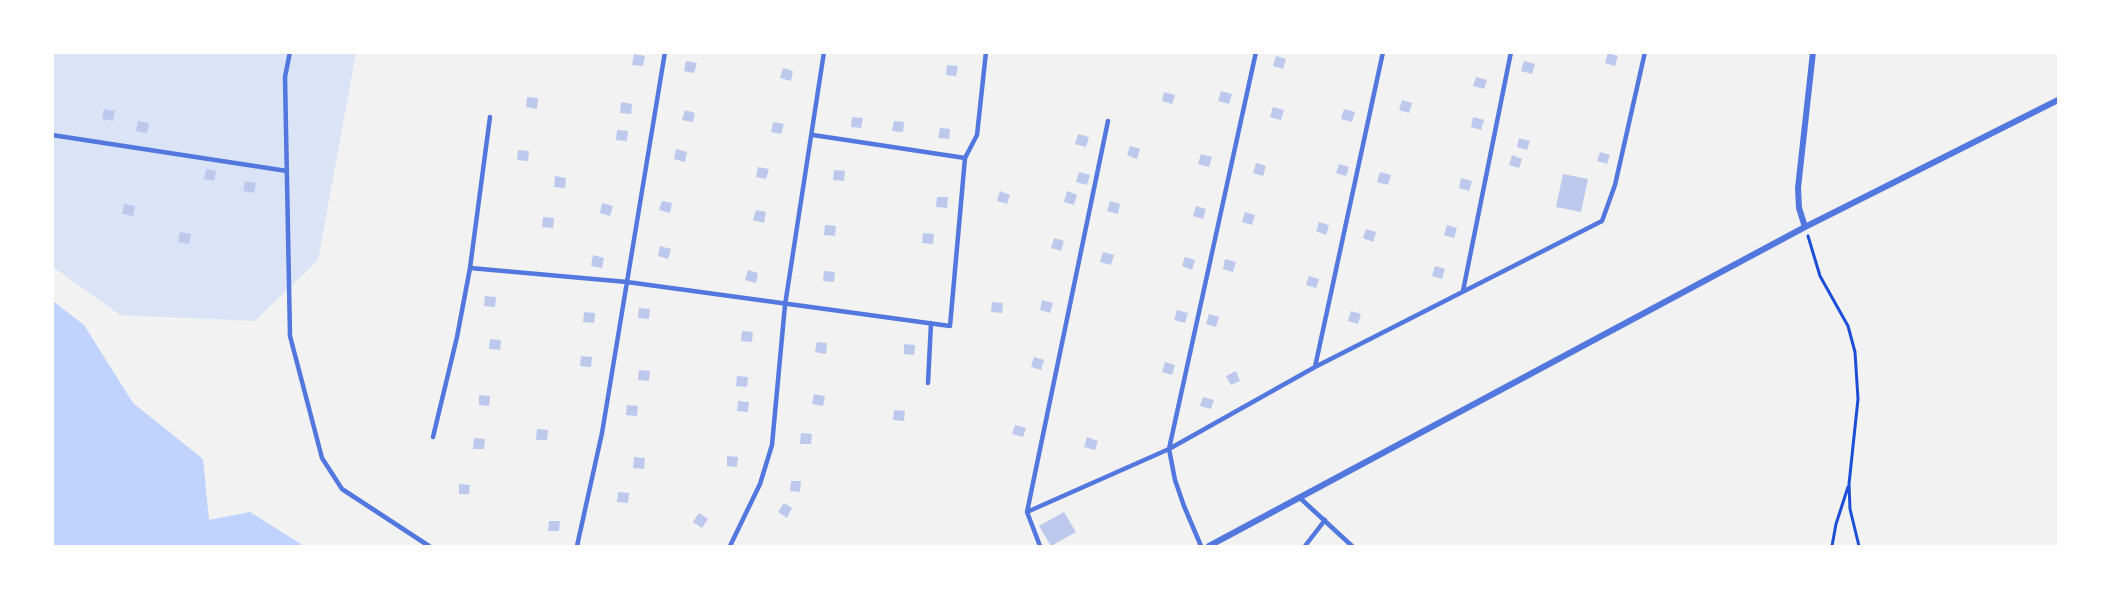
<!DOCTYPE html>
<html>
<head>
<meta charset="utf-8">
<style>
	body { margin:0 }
	#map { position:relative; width:2111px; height:599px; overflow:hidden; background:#f2f2f2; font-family:Montserrat,sans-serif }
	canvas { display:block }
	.frame { position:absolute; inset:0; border:54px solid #fff; pointer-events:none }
</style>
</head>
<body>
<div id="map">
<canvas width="2111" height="599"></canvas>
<div class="frame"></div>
</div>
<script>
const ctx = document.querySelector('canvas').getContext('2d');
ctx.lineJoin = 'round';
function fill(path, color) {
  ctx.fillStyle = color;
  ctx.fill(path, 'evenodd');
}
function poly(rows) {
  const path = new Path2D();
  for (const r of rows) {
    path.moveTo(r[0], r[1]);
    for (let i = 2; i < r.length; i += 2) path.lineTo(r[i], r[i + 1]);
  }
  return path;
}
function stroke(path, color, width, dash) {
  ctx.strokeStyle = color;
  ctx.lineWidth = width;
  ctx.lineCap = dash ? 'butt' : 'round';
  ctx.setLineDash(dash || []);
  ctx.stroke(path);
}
fill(poly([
	[53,53,356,53,318,260,255,321,120,315,53,267]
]), '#dbe4f7');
fill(poly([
	[53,301,84,325,133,403,203,459,209,520,250,512,304,546,53,546]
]), '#bfd3fe');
fill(poly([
	[1608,53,1618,56,1615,66,1605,63],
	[634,54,645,56,643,66,632,65],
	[1276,56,1286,59,1283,69,1273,66],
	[686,61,697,63,694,73,684,71],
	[1524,61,1535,64,1532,74,1521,71],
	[947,65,958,66,956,76,946,75],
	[783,68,793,71,791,81,780,78],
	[1476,77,1487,80,1484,89,1473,86],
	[1221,91,1232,94,1229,104,1218,101],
	[1164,92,1175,95,1172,104,1162,101],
	[527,97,538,98,537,109,526,107],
	[1402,100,1412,103,1409,113,1399,110],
	[621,102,632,104,631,114,620,113],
	[1273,107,1284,110,1281,120,1270,117],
	[104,109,115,111,113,121,102,119],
	[1344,109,1355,112,1352,122,1341,119],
	[685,110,695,113,693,122,682,120],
	[852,117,863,118,861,128,851,127],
	[1473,117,1484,120,1481,130,1471,127],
	[138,121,149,123,147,133,136,131],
	[894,121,904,122,903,132,892,131],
	[773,122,784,124,781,134,771,132],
	[940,128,950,129,949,139,938,138],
	[617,130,628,131,627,141,616,140],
	[1078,134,1089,137,1086,147,1075,144],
	[1519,138,1530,141,1527,150,1517,147],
	[1130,146,1140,149,1137,159,1127,155],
	[676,149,687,152,685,162,674,159],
	[518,150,529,151,528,161,517,160],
	[1600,152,1610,155,1607,164,1597,161],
	[1201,154,1212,157,1209,167,1198,164],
	[1512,155,1522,159,1519,168,1509,165],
	[1256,163,1266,166,1263,176,1253,173],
	[1339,164,1349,167,1346,176,1336,173],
	[758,167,769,169,766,179,756,177],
	[206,169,216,171,214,181,204,179],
	[834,170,845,171,844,181,833,180],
	[1079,172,1090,175,1087,185,1076,182],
	[1380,172,1391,175,1388,185,1377,182],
	[1563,174,1588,179,1581,212,1556,207],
	[555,176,566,178,565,188,554,187],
	[1461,178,1472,181,1469,191,1459,188],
	[245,181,256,183,254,193,243,191],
	[1000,191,1010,195,1007,204,997,201],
	[1067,191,1077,195,1074,205,1064,202],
	[937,197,948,197,947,208,936,207],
	[662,201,672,203,670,213,659,210],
	[1110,201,1120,204,1118,214,1107,211],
	[602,203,613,206,610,216,600,213],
	[124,204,135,206,133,216,122,214],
	[1196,206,1206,209,1203,219,1193,216],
	[756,210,766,212,764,223,753,220],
	[1245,212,1255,215,1252,225,1242,222],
	[543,217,554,218,553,228,542,227],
	[1319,222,1329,225,1326,235,1316,231],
	[825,225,836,226,835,236,824,235],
	[1447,225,1457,228,1454,238,1444,235],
	[1366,229,1376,232,1373,242,1363,238],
	[180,232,191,234,189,244,178,242],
	[923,233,934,234,933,244,922,243],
	[1054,238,1064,241,1061,251,1051,248],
	[660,246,671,249,668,259,658,256],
	[1103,252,1114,255,1111,265,1100,262],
	[593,255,604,258,602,268,591,266],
	[1185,257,1195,260,1192,270,1182,266],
	[1225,259,1236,262,1233,272,1223,269],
	[1435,266,1445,269,1442,279,1432,276],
	[748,270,758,273,756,283,745,280],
	[824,271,835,272,834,282,823,281],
	[1309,276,1319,279,1316,288,1306,285],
	[485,296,496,297,495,307,484,306],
	[1042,300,1053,303,1050,313,1040,310],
	[992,302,1003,303,1002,313,991,312],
	[639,308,650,309,649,319,638,318],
	[1177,310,1188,313,1185,323,1174,320],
	[1351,311,1361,314,1358,324,1348,321],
	[584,312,595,313,594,323,583,322],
	[1209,314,1219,317,1216,327,1206,324],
	[742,331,753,332,752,342,741,341],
	[490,339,501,340,500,350,489,349],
	[817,342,827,343,826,354,815,352],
	[904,344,915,345,914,355,904,354],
	[581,356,592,357,591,367,580,366],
	[1034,357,1044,360,1041,370,1031,367],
	[1165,362,1175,365,1172,375,1162,372],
	[639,370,650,371,649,381,638,380],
	[1236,371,1240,381,1231,385,1226,376],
	[737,376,748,377,747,387,736,386],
	[814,394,825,396,823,406,812,404],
	[479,395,490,396,489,406,479,405],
	[1203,397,1214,400,1211,409,1200,406],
	[738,401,749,402,748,412,737,411],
	[627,405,638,406,637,416,626,415],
	[894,410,905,411,904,421,893,420],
	[1015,425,1026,428,1023,437,1012,434],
	[537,429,548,430,547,440,536,440],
	[801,433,812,434,811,444,800,444],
	[1087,437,1098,441,1095,450,1084,447],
	[474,438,485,439,484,449,473,449],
	[727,456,738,457,737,467,727,466],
	[634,457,645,458,644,469,633,468],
	[791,481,801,481,800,492,790,491],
	[459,484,470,485,469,494,459,494],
	[618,492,629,493,628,503,617,502],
	[784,503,792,508,787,518,778,512],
	[1064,512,1076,532,1051,546,1039,526],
	[699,513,708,519,702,528,693,522],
	[549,521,560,521,559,531,548,531]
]), '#bdc9ec');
stroke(poly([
	[1808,236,1820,276,1848,326,1855,352,1858,399,1849,484,1850,509,1859,546],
	[1832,546,1836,524,1848,487]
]), '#1d4ed8', 3);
stroke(poly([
	[290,52,285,77,290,336,322,458,342,489,429,546],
	[52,135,287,171],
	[813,135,965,158],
	[470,268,627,282,950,326,965,158,977,135,986,52],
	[1463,291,1511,52],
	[1315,367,1383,52],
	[928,383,931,323],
	[433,437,457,337,470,268,490,117],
	[1300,498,1352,546],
	[1027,512,1169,449,1315,367,1602,221,1615,185,1645,52],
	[577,546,602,433,665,52],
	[730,546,760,484,772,445,785,305,824,52],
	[1040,546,1027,512,1108,121],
	[1201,546,1184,506,1175,480,1169,449,1256,52],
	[1305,546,1325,520]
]), '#5277de', 4.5);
stroke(poly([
	[1805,227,1799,208,1798,188,1813,52],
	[1209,546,1805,227,2058,100]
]), '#5277de', 6);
</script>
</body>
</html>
